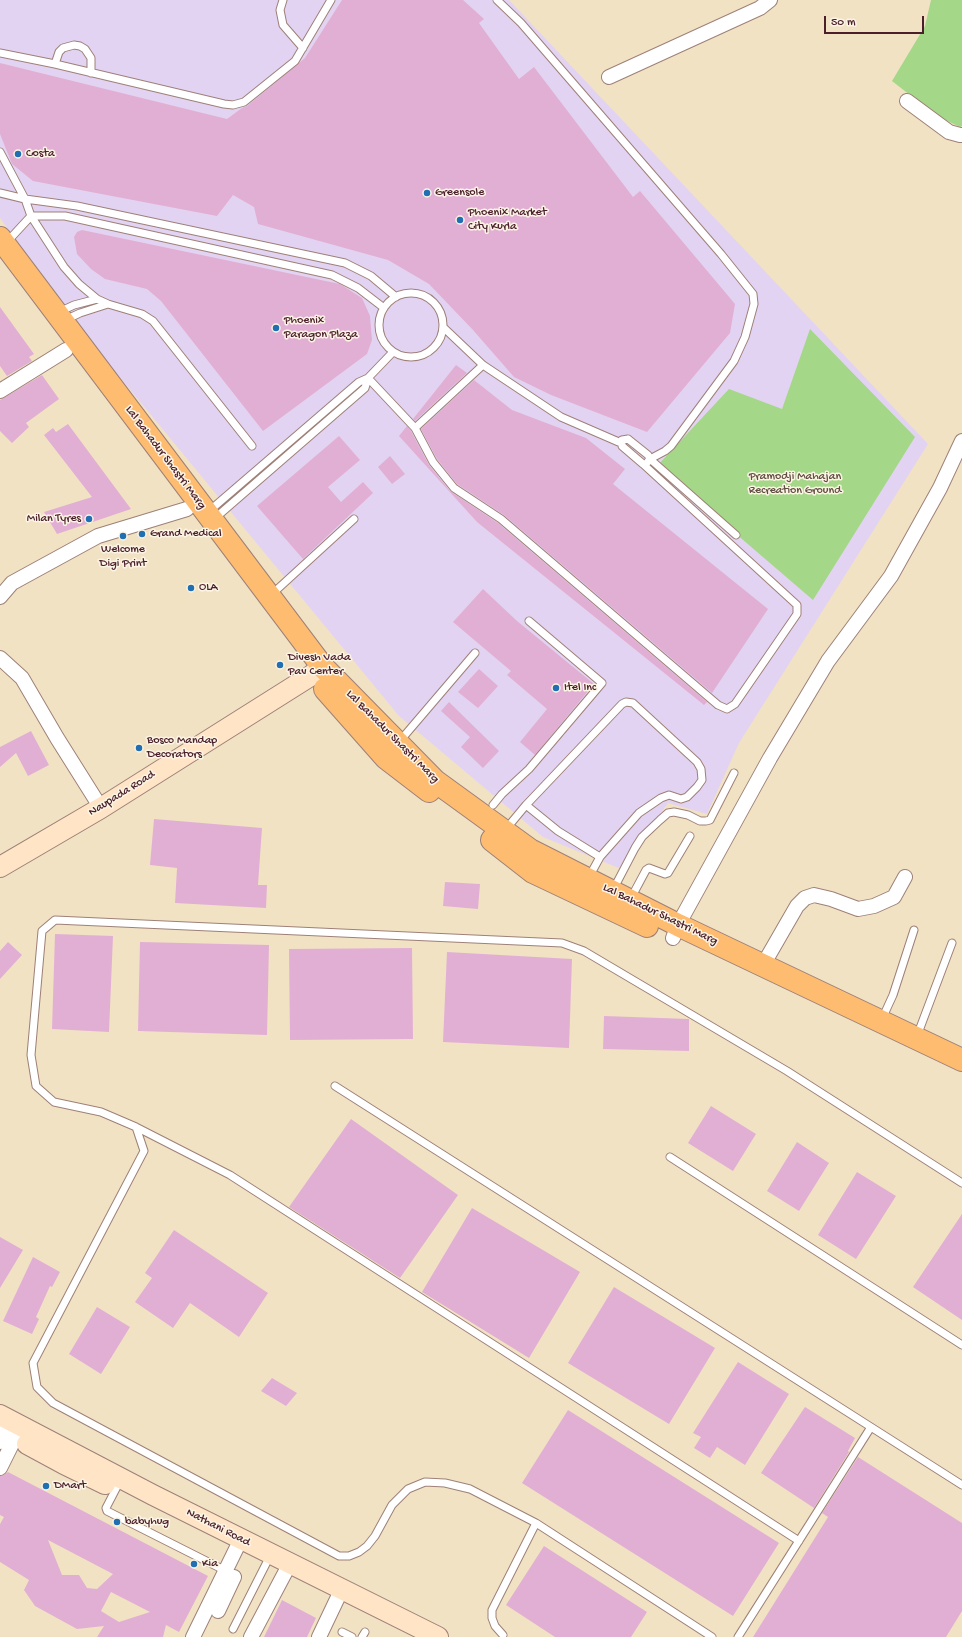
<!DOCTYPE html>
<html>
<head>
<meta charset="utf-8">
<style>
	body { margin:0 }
	#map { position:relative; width:962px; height:1637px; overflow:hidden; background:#f1e2c4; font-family:"Gochi Hand",sans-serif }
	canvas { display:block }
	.scale { position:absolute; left:824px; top:16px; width:100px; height:18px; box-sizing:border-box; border:2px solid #4a1f2b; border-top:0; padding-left:5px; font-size:12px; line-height:14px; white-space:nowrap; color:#4a1f2b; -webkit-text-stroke:3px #fcf5e5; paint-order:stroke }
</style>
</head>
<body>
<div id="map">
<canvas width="962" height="1637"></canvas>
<div class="scale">50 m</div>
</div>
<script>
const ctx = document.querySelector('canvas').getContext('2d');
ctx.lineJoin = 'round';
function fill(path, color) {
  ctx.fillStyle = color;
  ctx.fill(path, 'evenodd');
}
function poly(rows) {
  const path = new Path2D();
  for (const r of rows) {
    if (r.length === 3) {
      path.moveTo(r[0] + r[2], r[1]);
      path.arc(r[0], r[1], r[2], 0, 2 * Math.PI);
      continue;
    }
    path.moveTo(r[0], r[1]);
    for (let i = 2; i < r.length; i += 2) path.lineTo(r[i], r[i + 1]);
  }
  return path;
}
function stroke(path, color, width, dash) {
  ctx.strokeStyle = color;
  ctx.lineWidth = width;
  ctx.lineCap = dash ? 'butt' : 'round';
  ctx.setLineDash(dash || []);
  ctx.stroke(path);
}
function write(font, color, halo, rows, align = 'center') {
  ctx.font = font + ' "Gochi Hand",sans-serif';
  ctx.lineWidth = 3;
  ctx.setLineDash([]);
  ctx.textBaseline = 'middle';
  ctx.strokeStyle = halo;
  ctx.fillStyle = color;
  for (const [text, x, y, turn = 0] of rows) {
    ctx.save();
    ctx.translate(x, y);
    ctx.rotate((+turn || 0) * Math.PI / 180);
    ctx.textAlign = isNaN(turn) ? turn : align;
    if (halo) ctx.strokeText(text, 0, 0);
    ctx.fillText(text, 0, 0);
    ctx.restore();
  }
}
fill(poly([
	[0,0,509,0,928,444,739,743,707,814,668,803,621,869,543,837,399,716,104,358,0,218]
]), '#e3d3f2');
fill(poly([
	[931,0,962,0,962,126,960,127,937,116,892,81,925,26],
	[810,329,915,437,813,600,657,466,729,389,782,409]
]), '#a4d787');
fill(poly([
	[342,0,463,0,484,19,479,23,519,79,534,67,633,197,640,191,735,304,730,333,647,432,551,395,514,377,473,330,429,284,388,260,258,224,254,207,233,195,217,216,33,181,12,164,0,134,0,63,227,119,242,108,247,106,305,58],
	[82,230,340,284,362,298,370,316,372,340,367,354,263,431,161,301,147,289,105,279,91,269,77,254,74,237,77,232],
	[0,307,34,354,29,357,32,361,7,376,0,366],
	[456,365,467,373,415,421,413,419],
	[42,375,59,399,26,423,29,427,12,443,0,431,0,400],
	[474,380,512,410,586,438,625,469,613,484,768,609,712,693,504,515,457,484,437,459,421,429],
	[68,424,131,509,57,534,44,512,92,497,44,435,53,428,56,432],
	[407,426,411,431,429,465,450,491,498,523,707,702,704,705,477,522,399,436],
	[339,436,360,460,328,487,341,502,363,482,373,493,303,559,257,506],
	[390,456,405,474,392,484,378,467],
	[483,589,517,621,594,684,535,755,520,742,547,709,507,675,511,671,453,622],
	[479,669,498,686,478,708,458,692],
	[449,702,499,751,483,768,461,747,470,737,441,711],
	[31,731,49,765,28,776,16,753,0,767,0,747],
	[154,819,262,828,258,885,267,885,266,908,175,903,177,868,150,865],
	[445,882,480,884,478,909,443,906],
	[55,934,113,936,109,1032,52,1029],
	[8,942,22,955,0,979,0,951],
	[140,942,269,945,267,1035,138,1031],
	[412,948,413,1039,290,1040,289,949],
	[447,952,572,959,569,1048,443,1042],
	[604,1016,689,1019,689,1051,603,1049],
	[711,1106,756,1134,733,1171,688,1143],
	[351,1119,458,1195,400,1278,289,1207],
	[797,1142,829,1163,799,1211,767,1191],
	[857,1172,896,1196,856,1259,818,1235],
	[472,1208,580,1272,529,1358,422,1292],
	[962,1214,962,1320,913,1287],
	[174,1230,268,1293,239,1337,190,1303,173,1328,135,1302,152,1278,145,1273],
	[0,1237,23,1250,0,1288],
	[33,1257,60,1272,52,1287,50,1286,36,1317,39,1319,32,1334,3,1321],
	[614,1287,715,1348,669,1424,568,1363],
	[97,1307,130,1327,101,1374,69,1354],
	[738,1362,789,1394,745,1465,717,1447,710,1458,694,1448,701,1437,693,1433],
	[272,1378,297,1393,286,1406,261,1391],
	[805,1407,855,1438,848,1451,849,1452,814,1508,761,1473],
	[568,1410,779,1543,733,1616,522,1483],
	[858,1457,962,1523,962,1611,946,1637,753,1637,828,1517,822,1513],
	[8,1472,208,1576,179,1632,166,1625,163,1637,97,1637,104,1626,77,1629,35,1606,24,1590,29,1580,0,1562,0,1524,4,1517,0,1515,0,1476,4,1475],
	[48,1540,113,1574,97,1589,87,1588,79,1575,62,1575],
	[111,1592,150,1612,119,1622,101,1611],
	[544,1546,647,1612,631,1637,555,1637,506,1605],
	[282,1600,316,1618,307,1637,264,1637]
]), '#e2afd4');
const lane = poly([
	[283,0,280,10,283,25,303,48],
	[497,0,521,23,721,254,753,294,754,304,745,337,734,361,671,446,665,451,650,459,736,535],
	[0,53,55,64,224,104,233,105,244,102,295,61,331,0],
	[55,64,59,52,63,48,74,45,80,46,85,49,91,58,91,73],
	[0,152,25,199,31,216,64,267,79,284,97,299,108,304,142,314,153,321,252,446],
	[0,193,25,199,77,206,345,263,371,276,396,297],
	[6,243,31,216,65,216,332,275,358,288,384,308],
	[411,325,32],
	[59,312,74,305,97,299],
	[65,320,80,313,108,304],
	[443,327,483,365,561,417,621,443],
	[368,378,415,428,483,365],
	[415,428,433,462,454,488,501,519,718,705,727,709,735,704,797,614,797,605,643,464],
	[628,439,648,455,650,459,646,464,643,464,622,446,622,440,628,439],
	[208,512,359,382,368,378],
	[214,519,365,388,368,378,393,352],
	[271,595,354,519],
	[399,742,475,653],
	[493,805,502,794,529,769,602,683,529,621],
	[526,805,558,831,600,857],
	[506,829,526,805,622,704,626,702,633,703,697,762,701,769,702,780,697,787,687,797,681,799,669,795,661,798,639,813,600,857,589,877],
	[613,890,635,848,642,837,660,820,668,813,674,812,688,815,700,821,706,821,710,820,734,773],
	[631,898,646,870,649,868,665,874,668,873,690,836],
	[882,1019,893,995,914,930],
	[917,1036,952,943],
	[335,1086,962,1485],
	[136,1127,230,1175,799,1541],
	[670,1157,962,1345],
	[121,1479,106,1508,107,1511,226,1571],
	[233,1629,271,1554],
	[342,1632,352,1637],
	[503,1635,495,1626,492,1618,492,1610,536,1523],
	[362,1637,365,1632],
	[712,1637,536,1523,470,1489,445,1483,425,1482,408,1489,392,1505,375,1536,367,1546,359,1552,349,1556,339,1556,53,1403,37,1387,33,1363,144,1151,136,1127,101,1112,54,1102,36,1086,31,1055,42,931,55,920,562,943,584,951,787,1071,962,1183],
	[738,1637,871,1427]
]);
const street = poly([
	[609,77,760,8,770,0],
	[907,101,949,132,960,135,962,135],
	[0,391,66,350],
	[0,597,12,583,98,536,187,509],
	[0,658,22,678,57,738,101,808],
	[673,938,678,925,770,758,828,661,891,576,940,488,962,441],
	[763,965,797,906,805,898,814,895,831,899,858,909,874,906,894,897,905,877],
	[0,1442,10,1420],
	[0,1468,21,1426],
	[218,1611,234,1577],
	[193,1637,241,1539],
	[251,1637,287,1569],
	[319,1637,339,1595]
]);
const secondary = poly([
	[0,867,101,808,312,675,322,666],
	[0,1415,153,1495,438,1637],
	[27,1444,64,1464,105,1484]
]);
const primary = poly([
	[0,238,322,666,435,781,530,850,678,925,962,1060],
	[325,689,386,758,429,791],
	[492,840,533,872,647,926]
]);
stroke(lane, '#9e8078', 9);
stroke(street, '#9e8078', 16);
stroke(secondary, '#9e8078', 22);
stroke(primary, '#9e8078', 24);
stroke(lane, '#fff', 7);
stroke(street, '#fff', 14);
stroke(secondary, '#ffe4c6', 20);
stroke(primary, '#febc70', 22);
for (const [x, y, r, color] of [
	[18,154,4,"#1f6fb2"],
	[427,193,4,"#1f6fb2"],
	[460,220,4,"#1f6fb2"],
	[276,328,4,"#1f6fb2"],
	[89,519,4,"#1f6fb2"],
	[142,534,4,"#1f6fb2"],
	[123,536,4,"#1f6fb2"],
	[191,588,4,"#1f6fb2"],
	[280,665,4,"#1f6fb2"],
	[556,688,4,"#1f6fb2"],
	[139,748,4,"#1f6fb2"],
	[46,1486,4,"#1f6fb2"],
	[117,1522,4,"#1f6fb2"],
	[194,1564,4,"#1f6fb2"]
]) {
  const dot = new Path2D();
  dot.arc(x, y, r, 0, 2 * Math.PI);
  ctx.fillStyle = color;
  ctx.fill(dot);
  stroke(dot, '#fcf5e5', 1.5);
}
write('12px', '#4a1f2b', '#fcf5e5', [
	["Costa",26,154],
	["Greensole",435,193],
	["Phoenix Market",468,213],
	["City Kurla",468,227],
	["Phoenix",284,321],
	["Paragon Plaza",284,335],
	["Milan Tyres",81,519,"right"],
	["Grand Medical",150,534],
	["Welcome",123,550,"center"],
	["Digi Print",123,564,"center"],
	["OLA",199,588],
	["Divesh Vada",288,658],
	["Pav Center",288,672],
	["Itel Inc",564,688],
	["Bosco Mandap",147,741],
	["Decorators",147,755],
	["DMart",54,1486],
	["babyhug",125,1522],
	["Kia",202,1564]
], 'left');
write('12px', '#4a1f2b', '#fcf5e5', [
	["Lal Bahadur Shastri Marg",165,458,53],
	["Lal Bahadur Shastri Marg",392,737,45],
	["Naupada Road",122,794,-32],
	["Lal Bahadur Shastri Marg",660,915,26],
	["Nathani Road",218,1528,27]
]);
write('12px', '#604d42', '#fcf5e5', [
	["Pramodji Mahajan",795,477],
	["Recreation Ground",795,491]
]);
</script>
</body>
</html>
